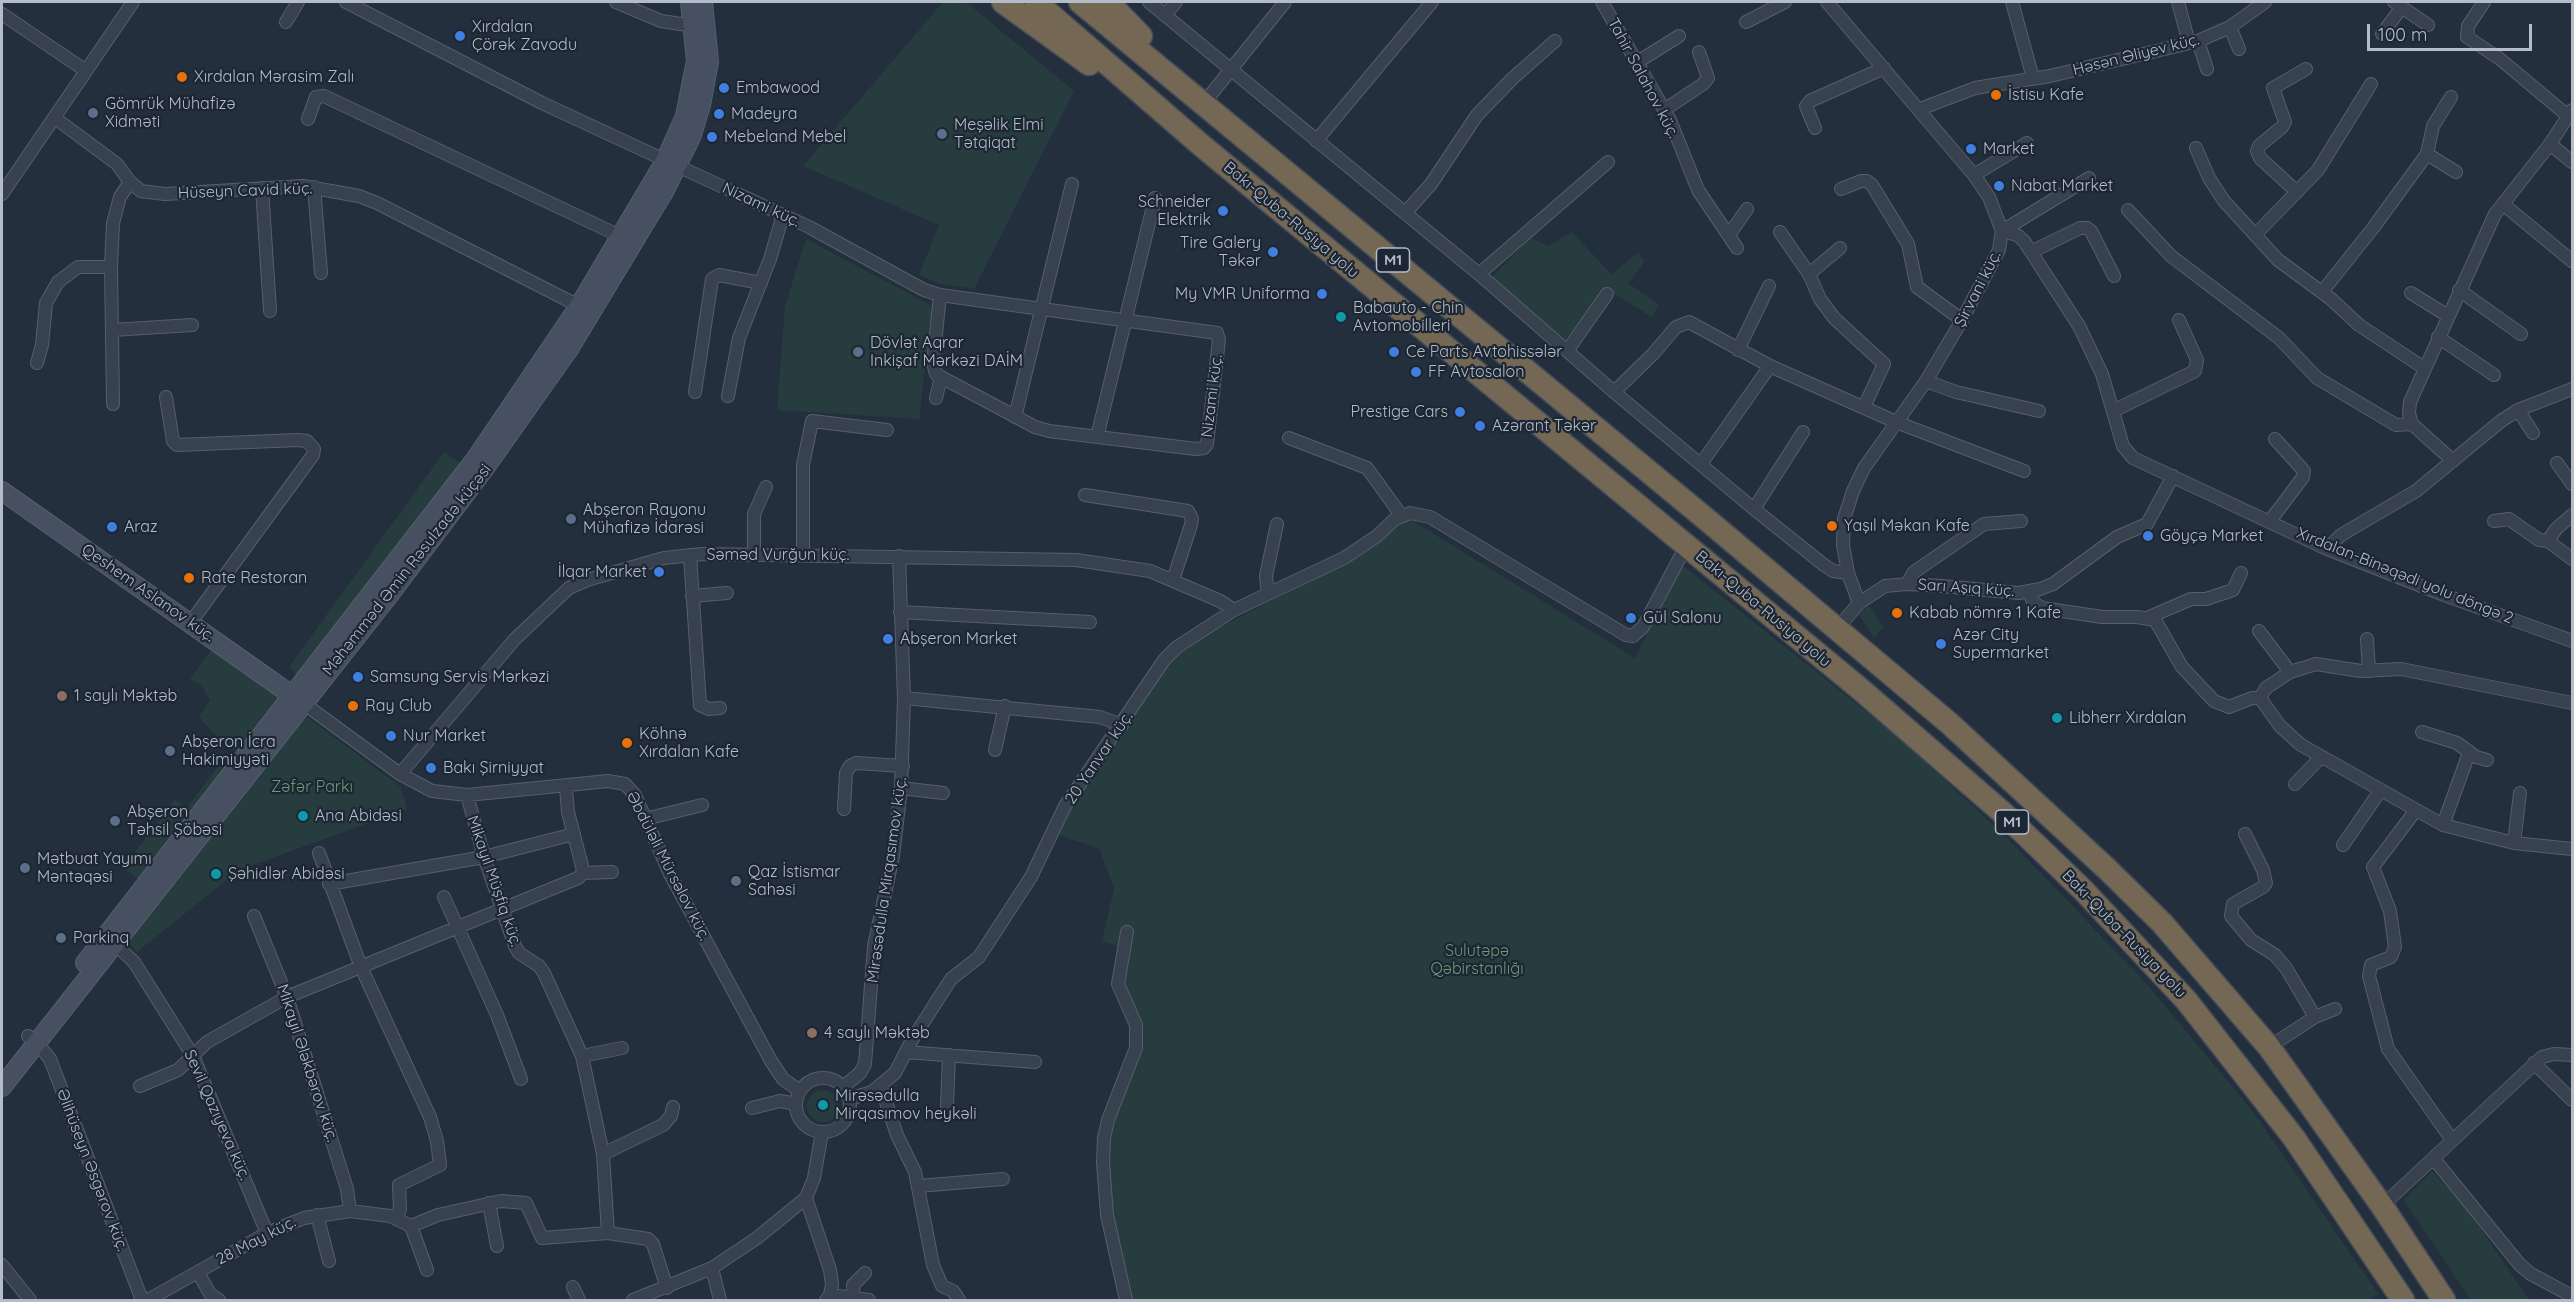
<!DOCTYPE html>
<html>
<head>
<meta charset="utf-8">
<style>
	body { margin:0 }
	#map { position:relative; width:2574px; height:1302px; overflow:hidden; background:#242f3e; font-family:Quicksand,sans-serif }
	canvas { display:block }
	.frame { position:absolute; inset:0; border:3px solid #b4bcc9; pointer-events:none }
	.scale { position:absolute; left:2367px; top:24px; width:165px; height:27px; box-sizing:border-box; border:3px solid #b4bcc9; border-top:0; padding-left:8px; font-size:18px; line-height:21px; white-space:nowrap; color:#b4bcc9; -webkit-text-stroke:4px #1d2633; paint-order:stroke }
</style>
</head>
<body>
<div id="map">
<canvas width="2574" height="1302"></canvas>
<div class="frame"></div>
<div class="scale">100 m</div>
</div>
<script>
const ctx = document.querySelector('canvas').getContext('2d');
ctx.lineJoin = 'round';
function fill(path, color) {
  ctx.fillStyle = color;
  ctx.fill(path, 'evenodd');
}
function poly(rows) {
  const path = new Path2D();
  for (const r of rows) {
    if (r.length === 3) {
      path.moveTo(r[0] + r[2], r[1]);
      path.arc(r[0], r[1], r[2], 0, 2 * Math.PI);
      continue;
    }
    path.moveTo(r[0], r[1]);
    for (let i = 2; i < r.length; i += 2) path.lineTo(r[i], r[i + 1]);
  }
  return path;
}
function stroke(path, color, width, dash) {
  ctx.strokeStyle = color;
  ctx.lineWidth = width;
  ctx.lineCap = dash ? 'butt' : 'round';
  ctx.setLineDash(dash || []);
  ctx.stroke(path);
}
function write(font, color, halo, rows, align = 'center') {
  ctx.font = font + ' Quicksand,sans-serif';
  ctx.lineWidth = 4.5;
  ctx.setLineDash([]);
  ctx.textBaseline = 'middle';
  ctx.strokeStyle = halo;
  ctx.fillStyle = color;
  for (const [text, x, y, turn = 0] of rows) {
    ctx.save();
    ctx.translate(x, y);
    ctx.rotate((+turn || 0) * Math.PI / 180);
    ctx.textAlign = isNaN(turn) ? turn : align;
    if (halo) ctx.strokeText(text, 0, 0);
    ctx.fillText(text, 0, 0);
    ctx.restore();
  }
}
fill(poly([
	[943,2,966,2,1074,91,974,289,941,284,919,275,939,225,803,166],
	[1572,232,1611,274,1638,253,1645,261,1628,283,1659,305,1652,317,1605,288,1565,340,1491,278,1530,238,1548,246],
	[806,239,932,306,919,419,777,410,785,306],
	[444,452,462,464,298,677,289,667],
	[1408,518,1635,658,1682,565,1898,737,2008,839,2146,983,2254,1113,2378,1294,2368,1300,1130,1300,1111,1206,1108,1174,1109,1130,1140,1055,1141,1019,1122,986,1128,949,1102,941,1114,888,1099,848,1058,835,1069,807,1170,660,1207,634,1366,552],
	[1868,605,1884,627,1874,638,1859,614],
	[212,649,282,699,239,754,212,732,199,717,210,700,202,686,190,679],
	[303,714,401,787,407,809,239,870,137,952,125,940],
	[228,752,234,757,141,881,123,868,175,799,187,808],
	[823,1106,16],
	[2432,1171,2465,1206,2529,1300,2471,1300,2404,1200]
]), '#263c3f');
const street = poly([
	[346,2,542,103,809,227,924,290,940,295,1217,333,1219,340,1207,444,1204,448,1196,449,1049,431,1035,427,941,377,936,374,933,363,940,295],
	[616,2,661,21,694,26],
	[1149,2,1479,274,1614,392,1754,509,1824,565,1833,571,1848,573],
	[1602,2,1670,120,1698,190,1737,248],
	[1827,2,1974,175,1989,197,2002,231,1999,250,1962,320,1926,381,1864,468,1853,491,1844,519,1843,545,1848,573,1859,603],
	[2012,2,2033,78],
	[2178,2,2189,43],
	[2394,2,2428,25],
	[2484,2,2468,26,2467,37,2500,59,2568,116],
	[2,14,86,71,2,194],
	[1165,15,1176,2],
	[286,22,298,2],
	[1746,22,1785,2],
	[2230,27,2239,49],
	[2382,34,2402,7],
	[2198,41,2207,69],
	[1636,63,1679,36],
	[86,71,133,2],
	[1204,103,1285,2],
	[1920,109,1975,88,2050,76,2198,41,2230,27,2265,2],
	[1664,110,1703,84,1708,78,1699,52],
	[55,118,117,164,130,182,141,191,165,194,303,186,359,196,377,203,579,306],
	[308,119,316,97,324,96,622,237],
	[1815,128,1806,106,1810,101,1884,68],
	[1316,141,1432,2],
	[2550,144,2572,162],
	[2196,148,2209,178,2224,201,2278,260,2331,299,2359,325,2424,368],
	[2427,154,2456,172],
	[1974,175,2027,143],
	[314,187,321,273],
	[262,188,270,311],
	[1841,189,1861,181,1867,181,1872,185,1908,244,1917,287,1962,320],
	[2297,192,2260,158,2257,151,2259,146,2282,127,2285,122,2273,88,2306,69],
	[2503,204,2572,261],
	[2128,210,2171,256,2279,338,2317,378,2396,425,2412,424],
	[1406,212,1431,184,1477,115,1513,78,1555,41],
	[2002,231,2017,235,2024,241,2079,326,2102,374,2123,446,2133,458,2327,549,2444,595,2572,641],
	[2002,231,2089,178],
	[1780,232,1809,274],
	[1729,235,1747,209],
	[2255,235,2318,170,2371,84],
	[1840,248,1809,274,1820,299,1834,318,1884,364,1864,407],
	[2031,252,2080,228,2087,228,2091,231,2114,276],
	[1479,274,1608,162],
	[2459,290,2521,334],
	[2322,292,2373,228,2427,154,2433,126,2451,97],
	[2411,293,2448,316],
	[112,330,192,325],
	[2438,337,2494,375],
	[1738,350,1769,286],
	[1567,351,1607,294],
	[37,363,42,345,46,303,58,282,78,267,111,267],
	[1926,381,1956,392,2039,411],
	[695,392,712,279,719,275,761,283],
	[1614,392,1653,354,1676,327,1689,322,1770,366,1896,422,2024,471],
	[728,396,739,338,770,259,783,215],
	[166,397,173,441,177,445,298,440,307,441,314,449,313,455,191,622],
	[936,398,941,377],
	[113,404,111,267,113,223,120,197,130,182],
	[2518,410,2533,433],
	[2113,411,2195,371,2197,360,2179,320],
	[1015,417,1072,184],
	[1097,437,1155,198],
	[1289,438,1367,468,1401,515],
	[2453,461,2412,424,2409,413,2410,402,2495,214,2550,144,2572,110],
	[2557,463,2572,484],
	[1701,464,1770,366],
	[1085,495,1188,511,1192,519,1191,525,1173,580],
	[1754,509,1803,432],
	[2572,515,2556,529,2548,541,2572,559],
	[2270,521,2303,477,2304,471,2275,439],
	[2494,521,2509,519,2539,540,2548,541],
	[2327,549,2341,535,2416,491,2501,421,2518,410,2572,389],
	[690,555,700,705,709,709,720,708],
	[754,555,754,514,766,487],
	[803,555,803,465,812,421,887,430],
	[1907,584,1914,572,1984,524,2021,521],
	[2029,592,2033,602,2042,608,2102,617,2137,617,2155,620,2182,667,2214,701,2229,707,2252,698,2260,698],
	[1268,594,1266,576,1277,524],
	[692,596,727,593],
	[900,612,1090,622],
	[2147,618,2191,599,2206,599,2233,590,2241,573],
	[1837,629,1859,603,1885,586,1907,584,1942,586,2019,593,2040,589,2053,584,2117,537,2147,524,2173,476],
	[2259,631,2290,672],
	[2367,639,2369,671],
	[904,698,1100,717,1122,725],
	[2260,698,2280,726,2301,745,2443,825,2514,843,2572,849],
	[2260,698,2266,688,2290,672,2316,664,2361,671,2401,669,2572,703],
	[299,700,400,774,432,791,467,795,608,781,625,784,635,795,670,874,771,1061,783,1079,800,1091],
	[2422,732,2457,743,2476,757,2487,760],
	[995,750,1005,706],
	[400,774,515,639,569,588,587,580,664,558,702,554,1076,560,1150,571,1220,601,1234,610],
	[2295,784,2321,757],
	[901,788,943,793],
	[467,795,484,857,515,946,519,953,539,966,544,973,582,1056,603,1154,608,1233],
	[844,809,846,773,850,766,856,763,903,766],
	[2416,810,2373,867,2390,911,2395,947,2391,957,2371,965,2369,976,2388,1049,2452,1140],
	[645,819,702,805],
	[2443,825,2469,753],
	[2245,834,2263,870,2266,883,2263,887,2233,904,2231,916,2251,940,2275,955,2286,968,2315,1017],
	[2514,843,2520,793],
	[2343,845,2380,791],
	[319,853,361,967,430,1117,437,1141,440,1165,399,1185,400,1209,397,1218],
	[583,873,612,872],
	[329,884,484,857,574,834],
	[444,897,497,1015,521,1079],
	[254,916,287,997,347,1189,350,1211],
	[116,945,134,962,193,1056,267,1233],
	[28,1036,37,1043,50,1059,142,1300],
	[2269,1047,2315,1017,2335,1009],
	[906,1052,1035,1062],
	[582,1056,622,1048],
	[2534,1063,2572,1100],
	[823,1105,27],
	[140,1086,178,1070,207,1042,287,997,578,878,583,873,582,866,568,812,566,787],
	[843,1087,860,1073,865,1064,874,946,893,856,901,788,904,698,899,556],
	[881,1087,897,1135,915,1172,933,1265,942,1286,953,1291,959,1300],
	[849,1099,872,1092,895,1073,912,1040,951,979,979,957,1031,877,1065,806,1164,660,1177,647,1234,610,1344,558,1377,536,1395,519,1410,513,1430,517,1626,635,1633,636,1643,627,1686,546],
	[947,1106,949,1055],
	[752,1108,780,1101,796,1104],
	[603,1154,663,1125,671,1116,673,1107],
	[2434,1159,2520,1265,2531,1274,2572,1296],
	[918,1186,1003,1179],
	[806,1198,830,1270,832,1284,830,1295],
	[489,1203,497,1246],
	[2382,1206,2542,1057,2554,1054,2572,1055],
	[317,1215,329,1261],
	[411,1226,427,1270],
	[2,1265,30,1300],
	[712,1268,720,1300],
	[198,1272,210,1294,219,1300],
	[573,1287,579,1300],
	[148,1300,267,1233,304,1218,350,1211,390,1216,411,1226,438,1215,501,1201,526,1203,542,1238,608,1233,648,1239,653,1244,667,1288],
	[633,1300,712,1268,757,1238,806,1198,814,1178,822,1132],
	[826,1300,830,1295,869,1300],
	[854,1300,853,1285,865,1273],
	[1126,1300,1107,1215,1103,1162,1104,1138,1108,1120,1136,1048,1136,1025,1118,984,1127,932]
]);
const secondary = poly([
	[2,491,293,696],
	[85,963,474,461,579,306,665,161,685,116,696,61,690,2],
	[2,1087,390,594,485,468,569,349,665,190,692,135,701,105,709,62,703,2]
]);
const highway = poly([
	[1003,2,1089,64],
	[1036,2,1201,145,1859,688,2003,813,2084,891,2186,1000,2294,1138,2403,1300],
	[1080,2,1706,519,1949,723,2107,869,2162,923,2269,1047,2382,1206,2444,1300],
	[1108,2,1141,36]
]);
stroke(street, '#565f6c', 14);
stroke(secondary, '#565f6c', 20);
stroke(highway, '#434c59', 25);
stroke(street, '#38414e', 12);
stroke(secondary, '#465061', 18);
stroke(highway, '#746855', 22);
for (const [x, y, r, color] of [
	[460,36,6,"#3f7fe0"],
	[182,77,6,"#e8710a"],
	[724,88,6,"#3f7fe0"],
	[1996,95,6,"#e8710a"],
	[93,113,6,"#5c6f8a"],
	[719,114,6,"#3f7fe0"],
	[942,134,6,"#5c6f8a"],
	[712,137,6,"#3f7fe0"],
	[1971,149,6,"#3f7fe0"],
	[1999,186,6,"#3f7fe0"],
	[1223,211,6,"#3f7fe0"],
	[1273,252,6,"#3f7fe0"],
	[1322,294,6,"#3f7fe0"],
	[1341,317,6,"#0f9aa8"],
	[858,352,6,"#5c6f8a"],
	[1394,352,6,"#3f7fe0"],
	[1416,372,6,"#3f7fe0"],
	[1460,412,6,"#3f7fe0"],
	[1480,426,6,"#3f7fe0"],
	[571,519,6,"#5c6f8a"],
	[1832,526,6,"#e8710a"],
	[112,527,6,"#3f7fe0"],
	[2148,536,6,"#3f7fe0"],
	[659,572,6,"#3f7fe0"],
	[189,578,6,"#e8710a"],
	[1897,613,6,"#e8710a"],
	[1631,618,6,"#3f7fe0"],
	[888,639,6,"#3f7fe0"],
	[1941,644,6,"#3f7fe0"],
	[358,677,6,"#3f7fe0"],
	[62,696,6,"#8d6e63"],
	[353,706,6,"#e8710a"],
	[2057,718,6,"#0f9aa8"],
	[391,736,6,"#3f7fe0"],
	[627,743,6,"#e8710a"],
	[170,751,6,"#5c6f8a"],
	[431,768,6,"#3f7fe0"],
	[303,816,6,"#0f9aa8"],
	[115,821,6,"#5c6f8a"],
	[25,868,6,"#5c6f8a"],
	[216,874,6,"#0f9aa8"],
	[736,881,6,"#5c6f8a"],
	[61,938,6,"#5c6f8a"],
	[812,1033,6,"#8d6e63"],
	[823,1105,6,"#0f9aa8"]
]) {
  const dot = new Path2D();
  dot.arc(x, y, r, 0, 2 * Math.PI);
  ctx.fillStyle = color;
  ctx.fill(dot);
  stroke(dot, '#1d2633', 2);
}
for (const [x, y, w] of [
	[1393,260,33],
	[2012,822,33]
]) {
  const box = new Path2D();
  box.roundRect(x - w / 2, y - 12, w, 24, 4.5);
  ctx.fillStyle = '#1d2633';
  ctx.fill(box);
  stroke(box, '#b4bcc9', 1.5);
}
write('bold 15px', '#b4bcc9', null, [
	["M1",1393,260],
	["M1",2012,822]
]);
write('16px', '#b4bcc9', '#1d2633', [
	["Xırdalan",472,27],
	["Çörək Zavodu",472,45],
	["Xırdalan Mərasim Zalı",194,77],
	["Embawood",736,88],
	["İstisu Kafe",2008,95],
	["Gömrük Mühafizə",105,104],
	["Xidməti",105,122],
	["Madeyra",731,114],
	["Meşəlik Elmi",954,125],
	["Tətqiqat",954,143],
	["Mebeland Mebel",724,137],
	["Market",1983,149],
	["Nabat Market",2011,186],
	["Schneider",1211,202,"right"],
	["Elektrik",1211,220,"right"],
	["Tire Galery",1261,243,"right"],
	["Təkər",1261,261,"right"],
	["My VMR Uniforma",1310,294,"right"],
	["Babauto - Chin",1353,308],
	["Avtomobilleri",1353,326],
	["Dövlət Aqrar",870,343],
	["Inkişaf Mərkəzi DAİM",870,361],
	["Ce Parts Avtohissələr",1406,352],
	["FF Avtosalon",1428,372],
	["Prestige Cars",1448,412,"right"],
	["Azərant Təkər",1492,426],
	["Abşeron Rayonu",583,510],
	["Mühafizə İdarəsi",583,528],
	["Yaşıl Məkan Kafe",1844,526],
	["Araz",124,527],
	["Göyçə Market",2160,536],
	["İlqar Market",647,572,"right"],
	["Rate Restoran",201,578],
	["Kabab nömrə 1 Kafe",1909,613],
	["Gül Salonu",1643,618],
	["Azər City",1953,635],
	["Supermarket",1953,653],
	["Abşeron Market",900,639],
	["Samsung Servis Mərkəzi",370,677],
	["1 saylı Məktəb",74,696],
	["Ray Club",365,706],
	["Libherr Xırdalan",2069,718],
	["Köhnə",639,734],
	["Xırdalan Kafe",639,752],
	["Nur Market",403,736],
	["Abşeron İcra",182,742],
	["Hakimiyyəti",182,760],
	["Bakı Şirniyyat",443,768],
	["Abşeron",127,812],
	["Təhsil Şöbəsi",127,830],
	["Ana Abidəsi",315,816],
	["Mətbuat Yayımı",37,859],
	["Məntəqəsi",37,877],
	["Qaz İstismar",748,872],
	["Sahəsi",748,890],
	["Şəhidlər Abidəsi",228,874],
	["Parkinq",73,938],
	["4 saylı Məktəb",824,1033],
	["Mirəsədulla",835,1096],
	["Mirqasımov heykəli",835,1114]
], 'left');
write('16px', '#b4bcc9', '#1d2633', [
	["Həsən Əliyev küç.",2136,55,-14],
	["Tahir Salahov küç.",1643,78,62],
	["Hüseyn Cavid küç.",245,191,-2],
	["Nizami küç.",761,205,25],
	["Bakı-Quba-Rusiya yolu",1291,220,40],
	["Şirvani küç.",1978,289,-63],
	["Nizami küç.",1212,396,-83],
	["Səməd Vurğun küç.",778,555],
	["Məhəmməd Əmin Rəsulzadə küçəsi",407,570,-52],
	["Xırdalan-Binəqədi yolu döngə 2",2405,576,22],
	["Sarı Aşıq küç.",1966,588,4],
	["Qeshem Aslanov küç.",148,593,35],
	["Bakı-Quba-Rusiya yolu",1763,609,40],
	["20 Yanvar küç.",1099,758,-56],
	["Əbdüləli Mürsəlov küç.",668,866,63],
	["Mirəsədulla Mirqasımov küç.",887,880,-82],
	["Mikayıl Müşfiq küç.",494,881,71],
	["Bakı-Quba-Rusiya yolu",2124,934,46],
	["Mikayıl Ələkbərov küç.",307,1063,72],
	["Sevil Qazıyeva küç.",217,1115,66],
	["Əlihüseyn Əsgərov küç.",92,1170,69],
	["28 May küç.",256,1241,-27]
]);
write('16px', '#6b9a76', '#1d2633', [
	["Zəfər Parkı",312,787],
	["Sulutəpə",1477,951],
	["Qəbirstanlığı",1477,969]
]);
</script>
</body>
</html>
